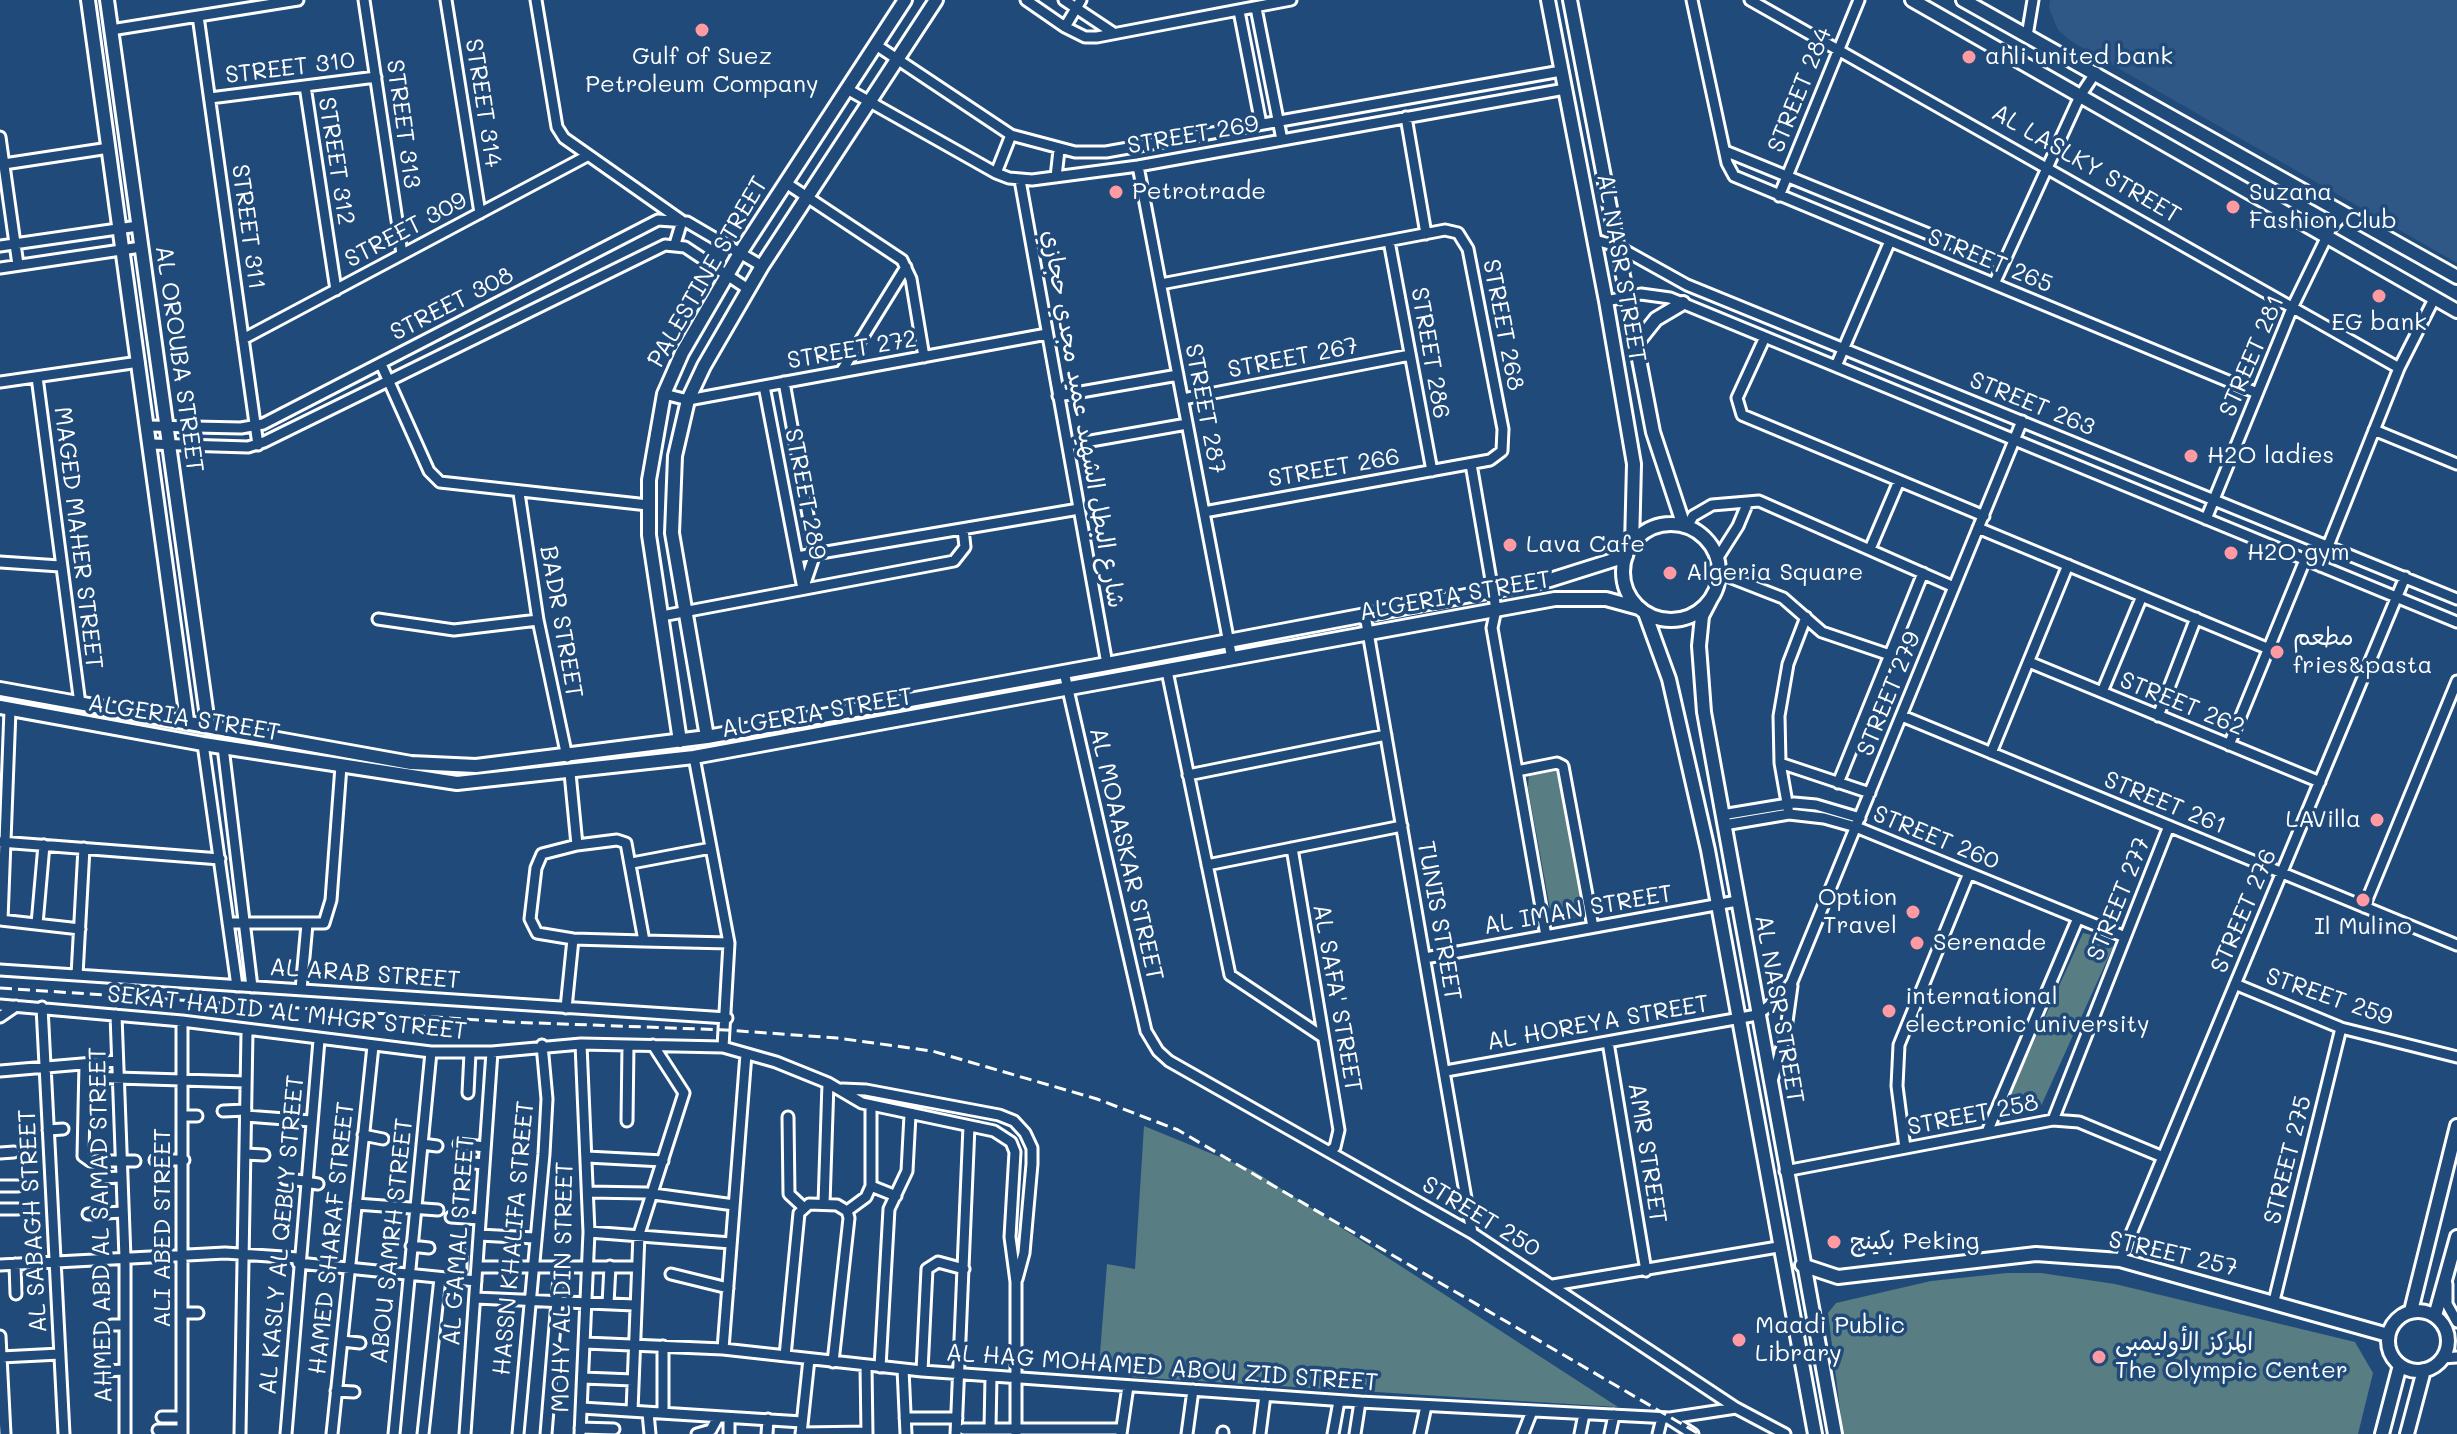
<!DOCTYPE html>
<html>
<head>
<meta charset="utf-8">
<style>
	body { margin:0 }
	canvas { display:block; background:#1f4a7a }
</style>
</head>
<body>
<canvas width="2457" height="1434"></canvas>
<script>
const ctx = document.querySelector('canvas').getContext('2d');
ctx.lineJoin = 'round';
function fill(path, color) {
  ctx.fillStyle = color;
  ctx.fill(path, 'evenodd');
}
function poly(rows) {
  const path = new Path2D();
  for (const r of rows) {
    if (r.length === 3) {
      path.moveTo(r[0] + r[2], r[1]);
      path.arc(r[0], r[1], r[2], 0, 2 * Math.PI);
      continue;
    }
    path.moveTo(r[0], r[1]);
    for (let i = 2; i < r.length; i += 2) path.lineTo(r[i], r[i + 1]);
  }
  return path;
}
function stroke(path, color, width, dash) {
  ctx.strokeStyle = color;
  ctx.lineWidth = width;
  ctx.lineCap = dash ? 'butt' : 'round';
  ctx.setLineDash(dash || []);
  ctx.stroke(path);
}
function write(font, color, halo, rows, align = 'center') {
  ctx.font = font + ' Mali,"Playpen Sans Arabic",sans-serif';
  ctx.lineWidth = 7;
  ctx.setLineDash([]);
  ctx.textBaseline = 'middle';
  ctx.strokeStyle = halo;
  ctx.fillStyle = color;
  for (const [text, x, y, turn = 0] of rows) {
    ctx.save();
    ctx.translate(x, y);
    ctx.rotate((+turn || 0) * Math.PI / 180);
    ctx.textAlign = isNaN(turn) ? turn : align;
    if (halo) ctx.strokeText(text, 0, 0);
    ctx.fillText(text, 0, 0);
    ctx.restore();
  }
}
fill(poly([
	[2050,0,2457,0,2457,263,2071,41,2058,30,2049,8]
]), '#305887');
fill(poly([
	[1556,767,1560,768,1585,906,1581,915,1568,920,1551,914,1528,788,1529,773],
	[2083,933,2100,937,2113,947,2041,1106,2011,1112,2008,1099],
	[1144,1126,1254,1171,1618,1407,1133,1377,1130,1367,1099,1367,1107,1264,1135,1269],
	[2007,1273,2041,1273,2115,1284,2355,1342,2373,1373,2358,1434,1843,1434,1828,1313,1836,1303,1931,1281]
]), '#587d82');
const street = poly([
	[364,0,402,254],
	[446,0,480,213],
	[536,0,557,127,564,138,682,221,675,244],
	[1026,0,1065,27,1085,37,1097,37,1291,0],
	[1064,0,1112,32],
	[1692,0,1727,163,1734,176,2257,393],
	[1750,0,2399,368],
	[1256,8,1282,140],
	[1239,11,1261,124],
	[198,16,258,445],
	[1065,27,1081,0],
	[111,30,298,0],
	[2027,36,2033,0],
	[876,45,1011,135,1075,152,1106,152,1561,71],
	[305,86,336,290],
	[847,89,996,173,1009,178,1032,180,1138,166,1565,89],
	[210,98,376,77],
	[1406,117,1426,234],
	[0,137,18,265],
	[1725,151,2002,264],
	[4,164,109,148],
	[1138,166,1232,659],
	[996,173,1011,135],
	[1056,177,1059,150],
	[1020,180,1107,664],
	[786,183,902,260,911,279,924,357],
	[1779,196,1859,0],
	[1595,240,1617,246,1687,285,2457,599],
	[1389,241,1432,471],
	[0,246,138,226],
	[0,268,141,247],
	[1161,284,1445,230,1458,233,1468,249,1503,429,1502,451,1490,460,1204,512],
	[1994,284,2080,96,2096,72],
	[1606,301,1641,294,1670,298,2457,622],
	[1765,337,1737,398,1742,415,1984,516],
	[243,339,587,156],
	[381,364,429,471,440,482,648,505],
	[1836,366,1890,241],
	[841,372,906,267],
	[37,377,80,704],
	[0,382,139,362],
	[784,382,815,554,803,589],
	[764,386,803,589],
	[664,394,688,400,1047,334],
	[1058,396,1178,375],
	[1183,399,1410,355],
	[149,426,241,428,263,424,658,220,687,222,762,266],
	[2374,430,2457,464],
	[151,444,248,447,264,442,665,245,685,247,748,289],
	[1068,445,1187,424],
	[1471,464,1496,609,1492,628,1546,936],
	[519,493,538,620,567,757],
	[2206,519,2293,306,2331,228,2344,214],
	[1687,527,1693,516,1712,505,1759,501,1954,587],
	[1978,528,2269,649],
	[1870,549,1899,481],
	[797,557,1079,509],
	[1717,559,1738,526,1748,502],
	[0,562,60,566],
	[2320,566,2399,368,2434,299],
	[1719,573,1783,598,1822,632,1890,655],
	[1365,615,1472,1233],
	[662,616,954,561,965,547,963,529],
	[378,619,454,630,538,620],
	[2029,662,2320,782],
	[1167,671,1230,975,1323,1037],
	[1064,672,1146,1031,1158,1051,1169,1061,1472,1233,1736,1408,1785,1434],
	[2102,692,2142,596],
	[1902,716,2457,945],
	[2158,716,2196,618],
	[203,744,237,986],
	[2229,745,2305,560],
	[223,747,252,987],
	[1991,753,2068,565],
	[694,757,729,943,723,1047],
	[1780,763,1870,793],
	[1517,771,1557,763,1563,766,1593,927],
	[570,773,577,845],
	[1188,775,1386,735],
	[1838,783,1923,573],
	[1789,814,1780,763,1779,716,1788,664,1806,617],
	[1722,815,1794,803,1816,805,1860,818],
	[1724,825,1789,814,1824,818,1856,827,2125,937],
	[0,842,220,859],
	[1292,848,1339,1130,1335,1147,1330,1151],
	[632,863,711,848],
	[1207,865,1402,826],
	[2364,907,2457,681],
	[0,920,80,929],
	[2,920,10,710],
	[228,923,324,923,331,900,341,766],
	[37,924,44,845],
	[644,941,626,843,617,840,577,845,542,854,536,868,530,919,537,933,573,939,644,941,729,943],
	[1425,958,1737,901],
	[0,970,727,1018],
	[77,975,84,848],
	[2235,984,2341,1028,2457,1057],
	[301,990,307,924],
	[0,1005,182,1021,431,1052,492,1052,581,1044,723,1047,776,1062,828,1083,862,1103,994,1131,1011,1142,1015,1152,1010,1237,1016,1282,1016,1434],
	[42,1007,64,1434],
	[566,1008,573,939],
	[116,1015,125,1258,125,1434],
	[0,1017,16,1006],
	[182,1021,182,1434],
	[1608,1042,1646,1271],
	[85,1064,83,1156,90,1161,135,1161],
	[0,1071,117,1061],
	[1446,1071,1757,1015,1783,995,1792,982,2022,421],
	[85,1077,246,1082],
	[1772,1081,1785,1036,1792,986],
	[842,1089,866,1090,999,1115,1014,1121,1025,1133,1032,1148,1032,1164,1024,1253,1017,1279],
	[468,1093,470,1053],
	[223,1111,246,1110],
	[183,1116,197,1116],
	[246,1116,311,1121],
	[788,1117,789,1194,803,1207],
	[2053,1120,2169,826],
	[627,1121,628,1045],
	[48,1130,63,1129],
	[1987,1132,2078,918],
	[363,1135,383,1139],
	[422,1144,437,1146],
	[459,1144,485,1147],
	[1905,1148,1897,1086,1899,1045,1969,873],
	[0,1153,14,1152],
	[245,1154,264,1155],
	[587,1157,663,1161],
	[155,1160,184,1160],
	[463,1162,484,1164],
	[1785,1171,2053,1120,2079,1122,2163,1157],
	[100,1178,122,1177],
	[285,1179,305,1181],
	[305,1182,318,1184],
	[0,1186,18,1186],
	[871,1186,896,1196],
	[588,1192,646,1193,734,1205],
	[356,1204,438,1210],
	[824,1204,828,1083],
	[0,1209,18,1209],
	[847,1211,866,1197,871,1186,871,1106],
	[88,1214,123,1212],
	[451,1217,480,1219],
	[589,1232,731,1243],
	[479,1235,534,1238],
	[411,1246,429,1248],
	[2120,1260,2405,577],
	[298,1263,476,1281],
	[15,1264,16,1294],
	[0,1265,225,1253,298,1258],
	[477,1267,636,1267],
	[671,1274,728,1288],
	[461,1280,461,1254],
	[2447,1284,2447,1304,2457,1322],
	[1553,1285,1778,1247],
	[475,1298,634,1305],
	[2274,1301,2341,1028],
	[608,1304,610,1266],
	[184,1313,198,1313],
	[112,1325,125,1325],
	[0,1336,5,1434],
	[342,1341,360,1343],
	[585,1343,723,1349,922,1371,1360,1402,1670,1418,1736,1408],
	[723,1349,746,1054],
	[785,1356,799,1213,809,1204,837,1205,847,1211,849,1218,833,1362],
	[1,1357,60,1354],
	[2442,1358,2457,1357],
	[866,1366,867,1434],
	[880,1367,889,1209,907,1171,910,1115],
	[903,1369,906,1434],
	[104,1371,125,1370],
	[922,1371,927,1269,938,1262,964,1269],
	[583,1378,633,1380],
	[336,1391,354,1392],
	[582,1408,802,1422],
	[632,1411,639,1234,684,1093,653,1045],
	[648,1413,650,1434],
	[663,1413,663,1346],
	[162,1417,182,1417],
	[905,1418,957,1418],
	[1668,1418,1693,1434],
	[580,1428,614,1429],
	[964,1429,1121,1429],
	[990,1429,991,1376],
	[158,1430,182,1430],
	[801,1433,867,1432],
	[240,1434,247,1032],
	[286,1434,319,1040],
	[332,1434,373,1046],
	[394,1434,431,1052],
	[423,1434,440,1278],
	[465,1434,492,1052],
	[518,1434,544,1154,547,1099,542,1045],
	[546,1434,560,1265],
	[580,1434,589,1232,581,1044],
	[697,1434,711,1430,718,1417],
	[729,1434,729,1418],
	[767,1434,768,1419],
	[801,1434,809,1359],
	[956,1434,969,1126],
	[1121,1434,1128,1386],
	[1187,1434,1193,1390],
	[1223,1434,1223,1432],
	[1260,1434,1265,1395],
	[1333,1434,1339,1401],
	[1355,1434,1360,1402],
	[1420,1434,1426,1406],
	[1523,1434,1532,1411],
	[1580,1434,1584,1414],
	[1610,1434,1614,1415],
	[1658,1434,1662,1418]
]);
const secondary = poly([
	[88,0,187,720],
	[107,0,208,724],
	[1548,0,1606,301,1634,464,1632,546],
	[1570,0,1653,432,1684,526],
	[1912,0,2457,311],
	[1963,0,2457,277],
	[1636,344,1656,319,1683,303],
	[1671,572,48],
	[1714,593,1702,616,1699,646,1704,712,1835,1434],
	[1645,613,1669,679,1708,850,1815,1434],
	[0,689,411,763,476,766,707,737,1107,664,1550,580,1626,556],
	[0,707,203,744,457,783,694,757,1555,599,1606,599,1639,608],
	[707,737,672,533,675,456,688,400,704,366,762,266,936,0],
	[680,741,649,535,649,480,664,394,682,353,740,253,905,0],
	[1802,1265,1838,1277,2036,1254,2120,1260,2388,1335],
	[2411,1311,2457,1126],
	[2418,1341,30],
	[2435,1316,2457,1237],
	[2382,1434,2400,1365],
	[2407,1434,2424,1370]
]);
stroke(street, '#fff', 15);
stroke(secondary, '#fff', 18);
stroke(street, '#1f4a7a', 9);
stroke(secondary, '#1f4a7a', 12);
stroke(poly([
	[0,988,509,1022,726,1030,837,1038,932,1051,1097,1099,1178,1130,1699,1434]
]), '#fff', 3, [12, 6]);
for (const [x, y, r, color] of [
	[702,30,8,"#ff9aa2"],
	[1969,57,8,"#ff9aa2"],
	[1116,192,8,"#ff9aa2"],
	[2233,207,8,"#ff9aa2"],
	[2379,296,8,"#ff9aa2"],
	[2191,456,8,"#ff9aa2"],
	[1510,545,8,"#ff9aa2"],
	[2231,553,8,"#ff9aa2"],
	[1670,573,8,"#ff9aa2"],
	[2277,652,8,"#ff9aa2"],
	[2377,820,8,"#ff9aa2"],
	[2363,900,8,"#ff9aa2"],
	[1913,912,8,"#ff9aa2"],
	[1917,943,8,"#ff9aa2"],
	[1889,1011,8,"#ff9aa2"],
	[1834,1242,8,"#ff9aa2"],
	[1739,1340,8,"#ff9aa2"],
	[2099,1357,8,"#ff9aa2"]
]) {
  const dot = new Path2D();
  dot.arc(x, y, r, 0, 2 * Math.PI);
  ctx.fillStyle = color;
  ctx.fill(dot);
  stroke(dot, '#1f4a7a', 3);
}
write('24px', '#fff', '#1f4a7a', [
	["Gulf of Suez",702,57,"center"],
	["Petroleum Company",702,85,"center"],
	["ahli united bank",1985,57],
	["Petrotrade",1132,192],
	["Suzana",2249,193],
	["Fashion Club",2249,221],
	["EG bank",2379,323,"center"],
	["H2O ladies",2207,456],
	["Lava Cafe",1526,545],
	["H2O gym",2247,553],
	["Algeria Square",1686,573],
	["مطعم",2293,638],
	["fries&pasta",2293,666],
	["LAVilla",2361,820,"right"],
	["Option",1897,898,"right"],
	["Travel",1897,926,"right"],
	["Il Mulino",2363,927,"center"],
	["Serenade",1933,943],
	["international",1905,997],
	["electronic university",1905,1025],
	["بكينج Peking",1850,1242],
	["Maadi Public",1755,1326],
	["Library",1755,1354],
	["المركز الأوليمبى",2115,1343],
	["The Olympic Center",2115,1371]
], 'left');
write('24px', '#fff', '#1f4a7a', [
	["STREET 310",290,68,-7],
	["STREET 284",1800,90,-68],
	["STREET 314",483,103,81],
	["STREET 313",403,124,82],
	["STREET 269",1193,135,-10],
	["STREET 312",336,161,81],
	["AL LASLKY STREET",2086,164,30],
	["STREET 311",248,227,82],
	["STREET 309",406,230,-28],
	["STREET 265",1990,261,22],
	["AL NASR STREET",1621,268,80],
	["PALESTINE STREET",708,272,-60],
	["STREET 308",452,304,-27],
	["STREET 268",1503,325,79],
	["STREET 272",852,350,-10],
	["STREET 286",1430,353,80],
	["STREET 281",2252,356,-67],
	["STREET 267",1293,358,-11],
	["AL OROUBA STREET",179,359,82],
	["STREET 263",2032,404,22],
	["STREET 287",1205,409,79],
	["شارع البطل الشهيد عميد مجدي حجازي",1083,419,80],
	["STREET 266",1334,468,-10],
	["STREET 289",805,494,79],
	["MAGED MAHER STREET",78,538,83],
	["ALGERIA STREET",1455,596,-10],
	["BADR STREET",561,622,80],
	["STREET 279",1889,694,-68],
	["STREET 262",2182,704,22],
	["ALGERIA STREET",817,713,-10],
	["ALGERIA STREET",184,718,9],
	["STREET 261",2165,803,22],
	["STREET 260",1936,838,22],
	["AL MOAASKAR STREET",1126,854,77],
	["STREET 277",2119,899,-68],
	["AL IMAN STREET",1578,910,-10],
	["STREET 276",2244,911,-67],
	["TUNIS STREET",1439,921,80],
	["AL ARAB STREET",365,974,4],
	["STREET 259",2329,997,19],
	["AL SAFA' STREET",1337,998,80],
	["AL NASR STREET",1779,1009,80],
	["SEKAT HADID AL MHGR STREET",287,1013,6],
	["AL HOREYA STREET",1598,1023,-10],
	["STREET 258",1973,1115,-11],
	["AMR STREET",1647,1153,81],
	["STREET 275",2288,1160,-76],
	["STREET 250",1481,1217,31],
	["AL SABAGH STREET",33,1221,-93],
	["AHMED ABD AL SAMAD STREET",101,1225,-91],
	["ALI ABED STREET",163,1228,-90],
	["AL KASLY AL QEBLY STREET",282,1235,-85],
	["HAMED SHARAF STREET",332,1238,-84],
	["HASSN KHALIFA STREET",514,1238,-85],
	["ABOU SAMRH STREET",392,1241,-84],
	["AL GAMAL STREET",459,1241,-86],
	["STREET 257",2173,1254,13],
	["MOHY AL DIN STREET",563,1287,-89],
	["AL HAG MOHAMED ABOU ZID STREET",1162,1368,4]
]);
</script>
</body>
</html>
